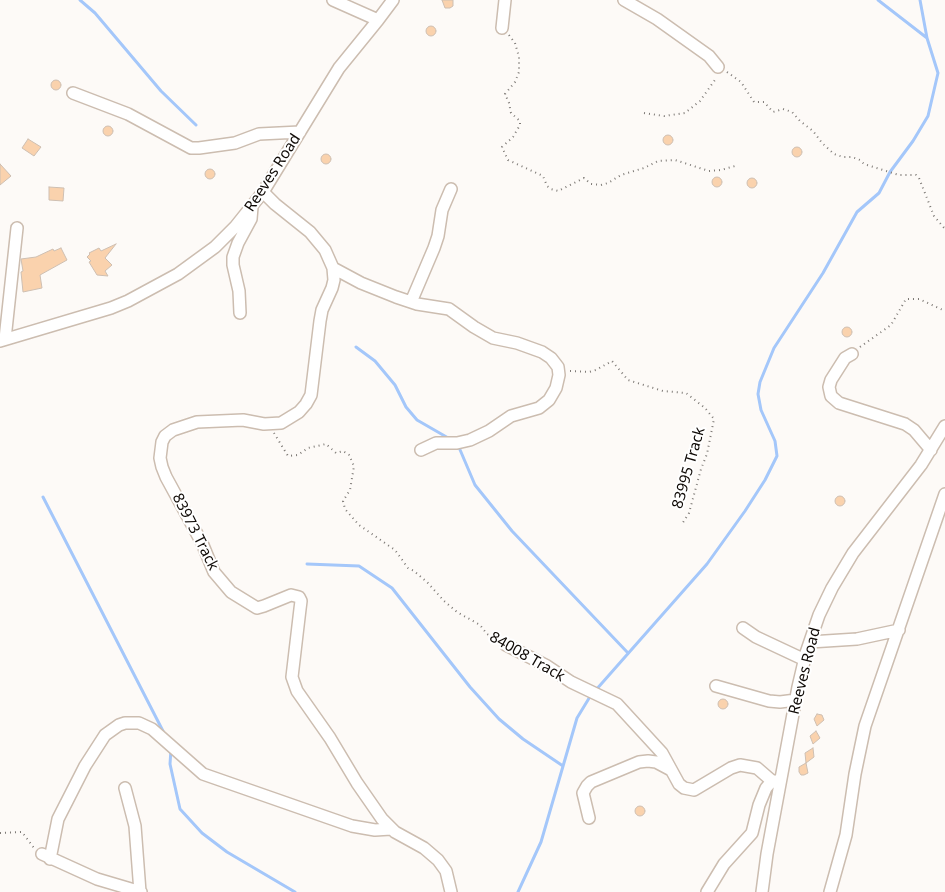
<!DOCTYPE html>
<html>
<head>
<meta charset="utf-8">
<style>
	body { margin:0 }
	canvas { display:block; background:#fdfaf7 }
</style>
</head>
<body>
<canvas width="945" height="892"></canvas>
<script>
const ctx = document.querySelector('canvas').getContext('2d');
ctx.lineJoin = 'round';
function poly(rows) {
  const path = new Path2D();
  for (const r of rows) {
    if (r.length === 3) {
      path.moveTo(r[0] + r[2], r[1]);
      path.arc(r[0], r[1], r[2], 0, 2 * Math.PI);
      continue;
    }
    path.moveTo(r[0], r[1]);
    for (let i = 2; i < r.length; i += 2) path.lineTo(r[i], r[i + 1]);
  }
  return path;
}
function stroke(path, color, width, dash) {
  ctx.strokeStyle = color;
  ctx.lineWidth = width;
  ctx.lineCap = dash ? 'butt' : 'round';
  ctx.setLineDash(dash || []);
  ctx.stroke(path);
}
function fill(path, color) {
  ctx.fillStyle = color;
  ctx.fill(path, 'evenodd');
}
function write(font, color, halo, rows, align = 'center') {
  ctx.font = font + ' "Noto Sans",sans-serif';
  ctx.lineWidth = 4;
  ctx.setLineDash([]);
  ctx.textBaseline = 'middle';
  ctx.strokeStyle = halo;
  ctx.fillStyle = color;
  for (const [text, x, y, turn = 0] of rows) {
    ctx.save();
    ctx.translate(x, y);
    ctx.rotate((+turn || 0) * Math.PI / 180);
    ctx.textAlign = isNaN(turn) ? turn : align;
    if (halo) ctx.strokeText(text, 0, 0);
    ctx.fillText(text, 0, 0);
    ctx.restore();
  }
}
stroke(poly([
	[80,0,95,13,161,91,196,125],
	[878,0,927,38],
	[356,347,375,361,395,385,406,407,417,420,450,439],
	[458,445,475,485,512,531,628,653],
	[43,497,165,735],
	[307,564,359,566,392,588,470,687,499,719,523,739,563,766],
	[595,691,707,564,745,511,765,480,777,456,775,441,761,410,758,394,760,382,774,348,823,273,857,212,879,193,890,172,913,141,928,116,938,73,927,38,920,0],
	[171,749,170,764,180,809,202,833,227,852,295,892],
	[518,892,541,842,577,718,591,695]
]), '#a4c7fa', 3);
const building = poly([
	[442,0,453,0,453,6,450,8,445,8,442,0],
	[431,31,5],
	[56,85,5],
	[108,131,5],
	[668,140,5],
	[28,139,41,147,34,156,22,148,28,139],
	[797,152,5],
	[326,159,5],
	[0,164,11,176,0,185,0,164],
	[210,174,5],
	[717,182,5],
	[752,183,5],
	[49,187,64,188,63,201,49,200,49,187],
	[116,244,105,258,112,265,105,271,108,276,97,275,89,262,91,261,87,257,90,254,89,253,99,248,101,251,116,244],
	[61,248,67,260,40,275,42,288,23,292,21,272,23,271,21,259,36,257,53,249,54,251,61,248],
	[847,332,5],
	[840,501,5],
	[723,704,5],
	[817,714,822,715,824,720,817,726,814,719,817,714],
	[816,731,820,738,813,744,810,736,816,731],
	[813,748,814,757,806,763,805,753,813,748],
	[806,763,808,773,804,775,801,775,799,772,799,767,806,763],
	[640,811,5]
]);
fill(building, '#fad2ad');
stroke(building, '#cebfb2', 1);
const minor = poly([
	[333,0,378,20],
	[624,0,657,19,709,56,718,67],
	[502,28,505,0],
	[73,93,128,114,191,148,199,148,235,143,259,134,300,132],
	[263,192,275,204,310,232,325,250,333,268,334,280,332,288,322,310,320,321,311,395,306,404,299,412,281,423,264,424,243,420,197,422,173,430,165,436,162,442,160,458,162,467,166,477,202,543,214,572,231,592,257,608,264,606,291,595,299,597,301,601,300,609,292,677,297,691,330,738,357,783,382,819,395,832,424,848,438,860,446,871,451,892],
	[333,268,361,283,396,297,417,304,449,309,474,327,493,338,517,343,542,352,551,358,558,367,559,375,556,388,549,400,539,408,511,416,489,431,470,440,457,443,436,443,421,450],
	[411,302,434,248,438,236,442,210,451,189],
	[240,313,239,291,233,265,233,257,238,243,251,219,252,207],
	[5,339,17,228],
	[0,341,111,308,128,301,178,274,215,247,235,227,263,192,339,68,378,20,393,0],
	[852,354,845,358,831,380,829,387,831,396,839,403,905,424,914,430,931,450],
	[743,628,756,637,805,660],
	[810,642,857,639,899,630],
	[506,645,547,666,571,682,617,704,662,753,679,784,684,788,694,790,731,768,740,765,757,768,772,781],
	[716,686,769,701,780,702,796,700],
	[125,788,135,826,140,892],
	[589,818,583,793,587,786,591,782,639,762,648,761,656,762,671,770],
	[42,854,97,879,141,892],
	[50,859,58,819,85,766,105,735,119,725,125,723,139,723,152,729,203,774,352,826,375,830,391,829],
	[707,892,724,864,752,833,759,805,766,788,772,781,779,781],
	[762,892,767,854,798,687,806,653,819,615,832,588,853,553,921,465,945,426],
	[830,892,846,835,855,774,865,726,945,494]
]);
stroke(minor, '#ccbdb0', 14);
stroke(poly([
	[509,35,515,43,519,57,519,72,515,82,505,94,509,103,511,113,520,121,520,125,513,137,502,147,508,160,543,176,547,186,551,189,558,191,584,178,591,184,601,185,608,183,621,175,644,168,658,161,675,160,709,171,721,170,735,166],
	[727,72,741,82,754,102,764,102,773,112,783,109,792,112,800,121,813,131,822,143,834,154,843,157,852,157,860,160,864,164,899,175,916,175,919,178,934,216,945,229],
	[644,113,664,116,685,113,700,101,717,77],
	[860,347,891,325,906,299,919,299,945,311],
	[570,371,589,372,596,370,612,361,628,380,663,391,686,393,705,408,714,419,707,454,701,469,689,513,682,524],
	[274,433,288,456,298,455,308,448,326,444,336,453,343,451,349,455,354,466,350,490,343,501,345,509,359,525,395,550,408,568,414,571,427,582,444,601,457,612,480,625,487,634,496,640],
	[0,833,22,832,34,848]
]), '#7e7a76', 2, [1, 4]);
stroke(minor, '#fff', 11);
write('15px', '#0f0a06', '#fff', [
	["Reeves Road",273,173,-57],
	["83995 Track",689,468,-74],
	["83973 Track",195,532,63],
	["84008 Track",527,657,30],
	["Reeves Road",805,671,-76]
]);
</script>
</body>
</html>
